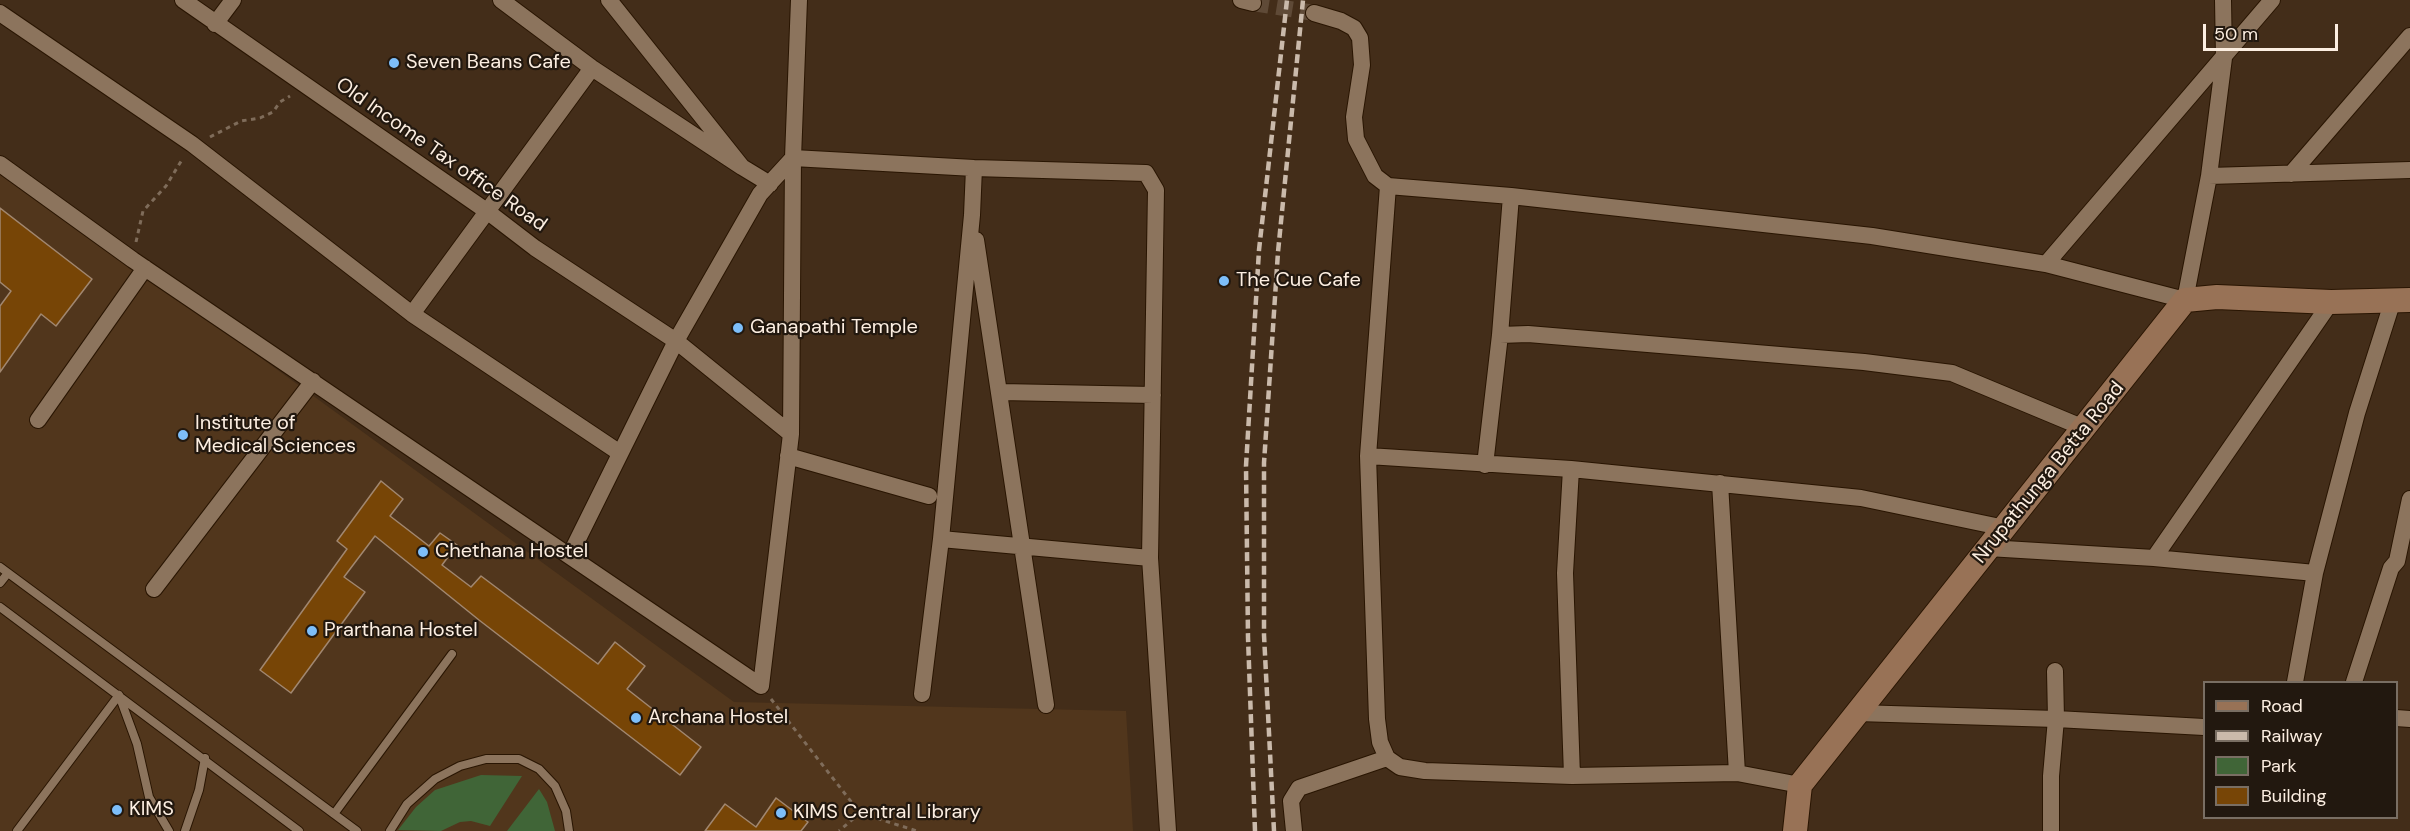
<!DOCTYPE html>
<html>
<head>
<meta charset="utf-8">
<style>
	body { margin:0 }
	#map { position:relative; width:2410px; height:831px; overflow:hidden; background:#432d19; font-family:"DM Sans",sans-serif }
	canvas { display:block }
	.legend { position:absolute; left:2203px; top:681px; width:195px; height:138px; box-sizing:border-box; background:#22180f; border:2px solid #796e63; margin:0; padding:8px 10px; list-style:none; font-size:18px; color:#fceee1 }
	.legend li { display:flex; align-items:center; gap:12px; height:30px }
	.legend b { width:30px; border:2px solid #796e63 }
	.scale { position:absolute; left:2203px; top:24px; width:135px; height:27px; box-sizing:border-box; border:3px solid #fceee1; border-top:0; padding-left:8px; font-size:18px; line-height:21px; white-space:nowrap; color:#fceee1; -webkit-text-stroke:4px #22180f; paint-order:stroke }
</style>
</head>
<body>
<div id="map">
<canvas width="2410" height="831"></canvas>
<ul class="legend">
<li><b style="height:8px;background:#987256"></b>Road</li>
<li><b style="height:8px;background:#cabaab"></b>Railway</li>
<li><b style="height:16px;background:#406537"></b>Park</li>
<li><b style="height:16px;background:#774506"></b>Building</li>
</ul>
<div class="scale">50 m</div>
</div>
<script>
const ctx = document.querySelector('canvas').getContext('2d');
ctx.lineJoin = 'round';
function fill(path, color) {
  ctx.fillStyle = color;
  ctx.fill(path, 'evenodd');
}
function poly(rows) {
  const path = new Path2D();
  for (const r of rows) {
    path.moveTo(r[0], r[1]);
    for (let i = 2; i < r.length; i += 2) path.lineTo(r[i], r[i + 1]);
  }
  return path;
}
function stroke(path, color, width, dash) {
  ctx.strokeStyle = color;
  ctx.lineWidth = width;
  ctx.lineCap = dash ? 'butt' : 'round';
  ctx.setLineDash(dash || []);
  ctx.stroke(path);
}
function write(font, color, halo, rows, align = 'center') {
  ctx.font = font + ' "DM Sans",sans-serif';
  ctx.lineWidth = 4.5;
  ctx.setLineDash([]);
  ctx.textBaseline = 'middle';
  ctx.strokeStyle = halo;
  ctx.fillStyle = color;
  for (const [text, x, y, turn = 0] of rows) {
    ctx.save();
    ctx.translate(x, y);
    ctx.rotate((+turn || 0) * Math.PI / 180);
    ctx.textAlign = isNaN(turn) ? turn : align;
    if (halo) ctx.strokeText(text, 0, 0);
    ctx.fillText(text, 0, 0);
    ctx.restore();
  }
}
fill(poly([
	[0,168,734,702,1126,711,1133,831,0,831]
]), '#51361c');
fill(poly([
	[481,775,522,776,490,826,471,821,460,822,441,831,398,830,416,807,435,790],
	[539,789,547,802,555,831,507,831]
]), '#406537');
const building = poly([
	[0,208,92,279,56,326,41,314,0,372,0,306,11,291,0,282,0,208],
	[381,481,403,499,390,516,429,546,440,533,457,545,442,565,471,587,481,576,598,664,615,642,645,666,627,689,701,747,680,775,479,620,375,536,344,577,365,592,291,693,260,670,347,549,337,541,381,481],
	[776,798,808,822,801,831,705,831,725,804,756,827,776,798]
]);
fill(building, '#774506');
stroke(building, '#a18770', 1.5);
stroke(poly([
	[1253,3,1314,13]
]), '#5f4a37', 16, [16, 8]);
const lane = poly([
	[0,567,357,831],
	[0,583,8,573],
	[0,607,299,831],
	[119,695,137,744,149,797,169,831],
	[334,814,452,654],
	[17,831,119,695],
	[185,831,199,790,205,758],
	[390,831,407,804,435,779,460,766,486,759,519,759,539,769,555,786,566,811,569,831]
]);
const street = poly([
	[183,0,488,212,535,248,676,341,791,434],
	[501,0,592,68,742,167],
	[609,0,742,167,770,184],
	[1241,0,1253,3],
	[0,13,192,144,412,314,620,453],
	[1314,13,1341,21,1354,28,1360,38,1362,65,1354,117,1356,139,1375,176,1388,186,1511,196,1872,236,2046,264,2185,300,2209,176,2224,58,2223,0],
	[215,24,233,0],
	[0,164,133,260,761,686,791,434,793,158,974,168,1146,173,1156,190,1150,558,1168,831],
	[974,168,972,215,941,539,1150,558],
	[2291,174,2410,36],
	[2209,176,2410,170],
	[1388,186,1368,456,1377,719,1380,742,1387,758,1400,767,1425,771,1572,776,1737,773,1800,785],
	[976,240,1046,705],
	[2046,264,2272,0],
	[412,314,592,68],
	[1500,335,1528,334,1864,362,1952,373,2084,428],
	[1001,392,1153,395],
	[38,420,145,268],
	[788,456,929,496],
	[1368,456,1571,469,1861,498,2005,528],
	[1485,465,1500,335,1511,196],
	[1571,469,1565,573,1572,776],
	[1720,483,1737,773],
	[1988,548,2154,558,2315,573],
	[570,555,676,341,760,194,793,158,799,0],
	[2154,558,2331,302],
	[154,589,313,381],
	[2295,682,2315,573,2357,413,2393,300],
	[2354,682,2391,568,2397,561,2410,499],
	[922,694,941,539],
	[1857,713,2056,719,2204,727],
	[2396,718,2410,719],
	[1294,831,1291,801,1299,788,1387,758],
	[2051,831,2051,776,2056,719,2055,671]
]);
const secondary = poly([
	[1795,831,1800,785,2185,300,2217,297,2331,302,2410,300]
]);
stroke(lane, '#291502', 10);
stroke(street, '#291502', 18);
stroke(secondary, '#291502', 26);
stroke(poly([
	[210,137,241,121,260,118,273,112,280,102,290,96],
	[136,242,143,211,166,186,183,158],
	[771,699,860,813,839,831],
	[860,813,917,831]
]), '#7f6c5a', 3, [4.5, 4.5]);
stroke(lane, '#8c745d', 8);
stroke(street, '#8c745d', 16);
stroke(secondary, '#987256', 24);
stroke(poly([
	[1255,831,1248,637,1246,466,1259,250,1287,0],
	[1274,831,1264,635,1264,463,1278,252,1303,0]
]), '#cabaab', 4.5, [9, 4.5]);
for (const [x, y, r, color] of [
	[394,63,6,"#7dbef9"],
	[1224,281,6,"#7dbef9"],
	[738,328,6,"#7dbef9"],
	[183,435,6,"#7dbef9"],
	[423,552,6,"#7dbef9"],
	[312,631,6,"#7dbef9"],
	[636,718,6,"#7dbef9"],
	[117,810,6,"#7dbef9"],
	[781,813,6,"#7dbef9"]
]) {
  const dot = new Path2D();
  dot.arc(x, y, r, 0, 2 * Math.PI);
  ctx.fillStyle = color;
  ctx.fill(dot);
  stroke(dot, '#22180f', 2);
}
write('20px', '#fceee1', '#22180f', [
	["Seven Beans Cafe",406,63],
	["The Cue Cafe",1236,281],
	["Ganapathi Temple",750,328],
	["Institute of",195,424],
	["Medical Sciences",195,447],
	["Chethana Hostel",435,552],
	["Prarthana Hostel",324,631],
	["Archana Hostel",648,718],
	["KIMS",129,810],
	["KIMS Central Library",793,813]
], 'left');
write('20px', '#fceee1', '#22180f', [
	["Old Income Tax office Road",441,155,35],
	["Nrupathunga Betta Road",2049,473,-51]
]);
</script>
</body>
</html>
